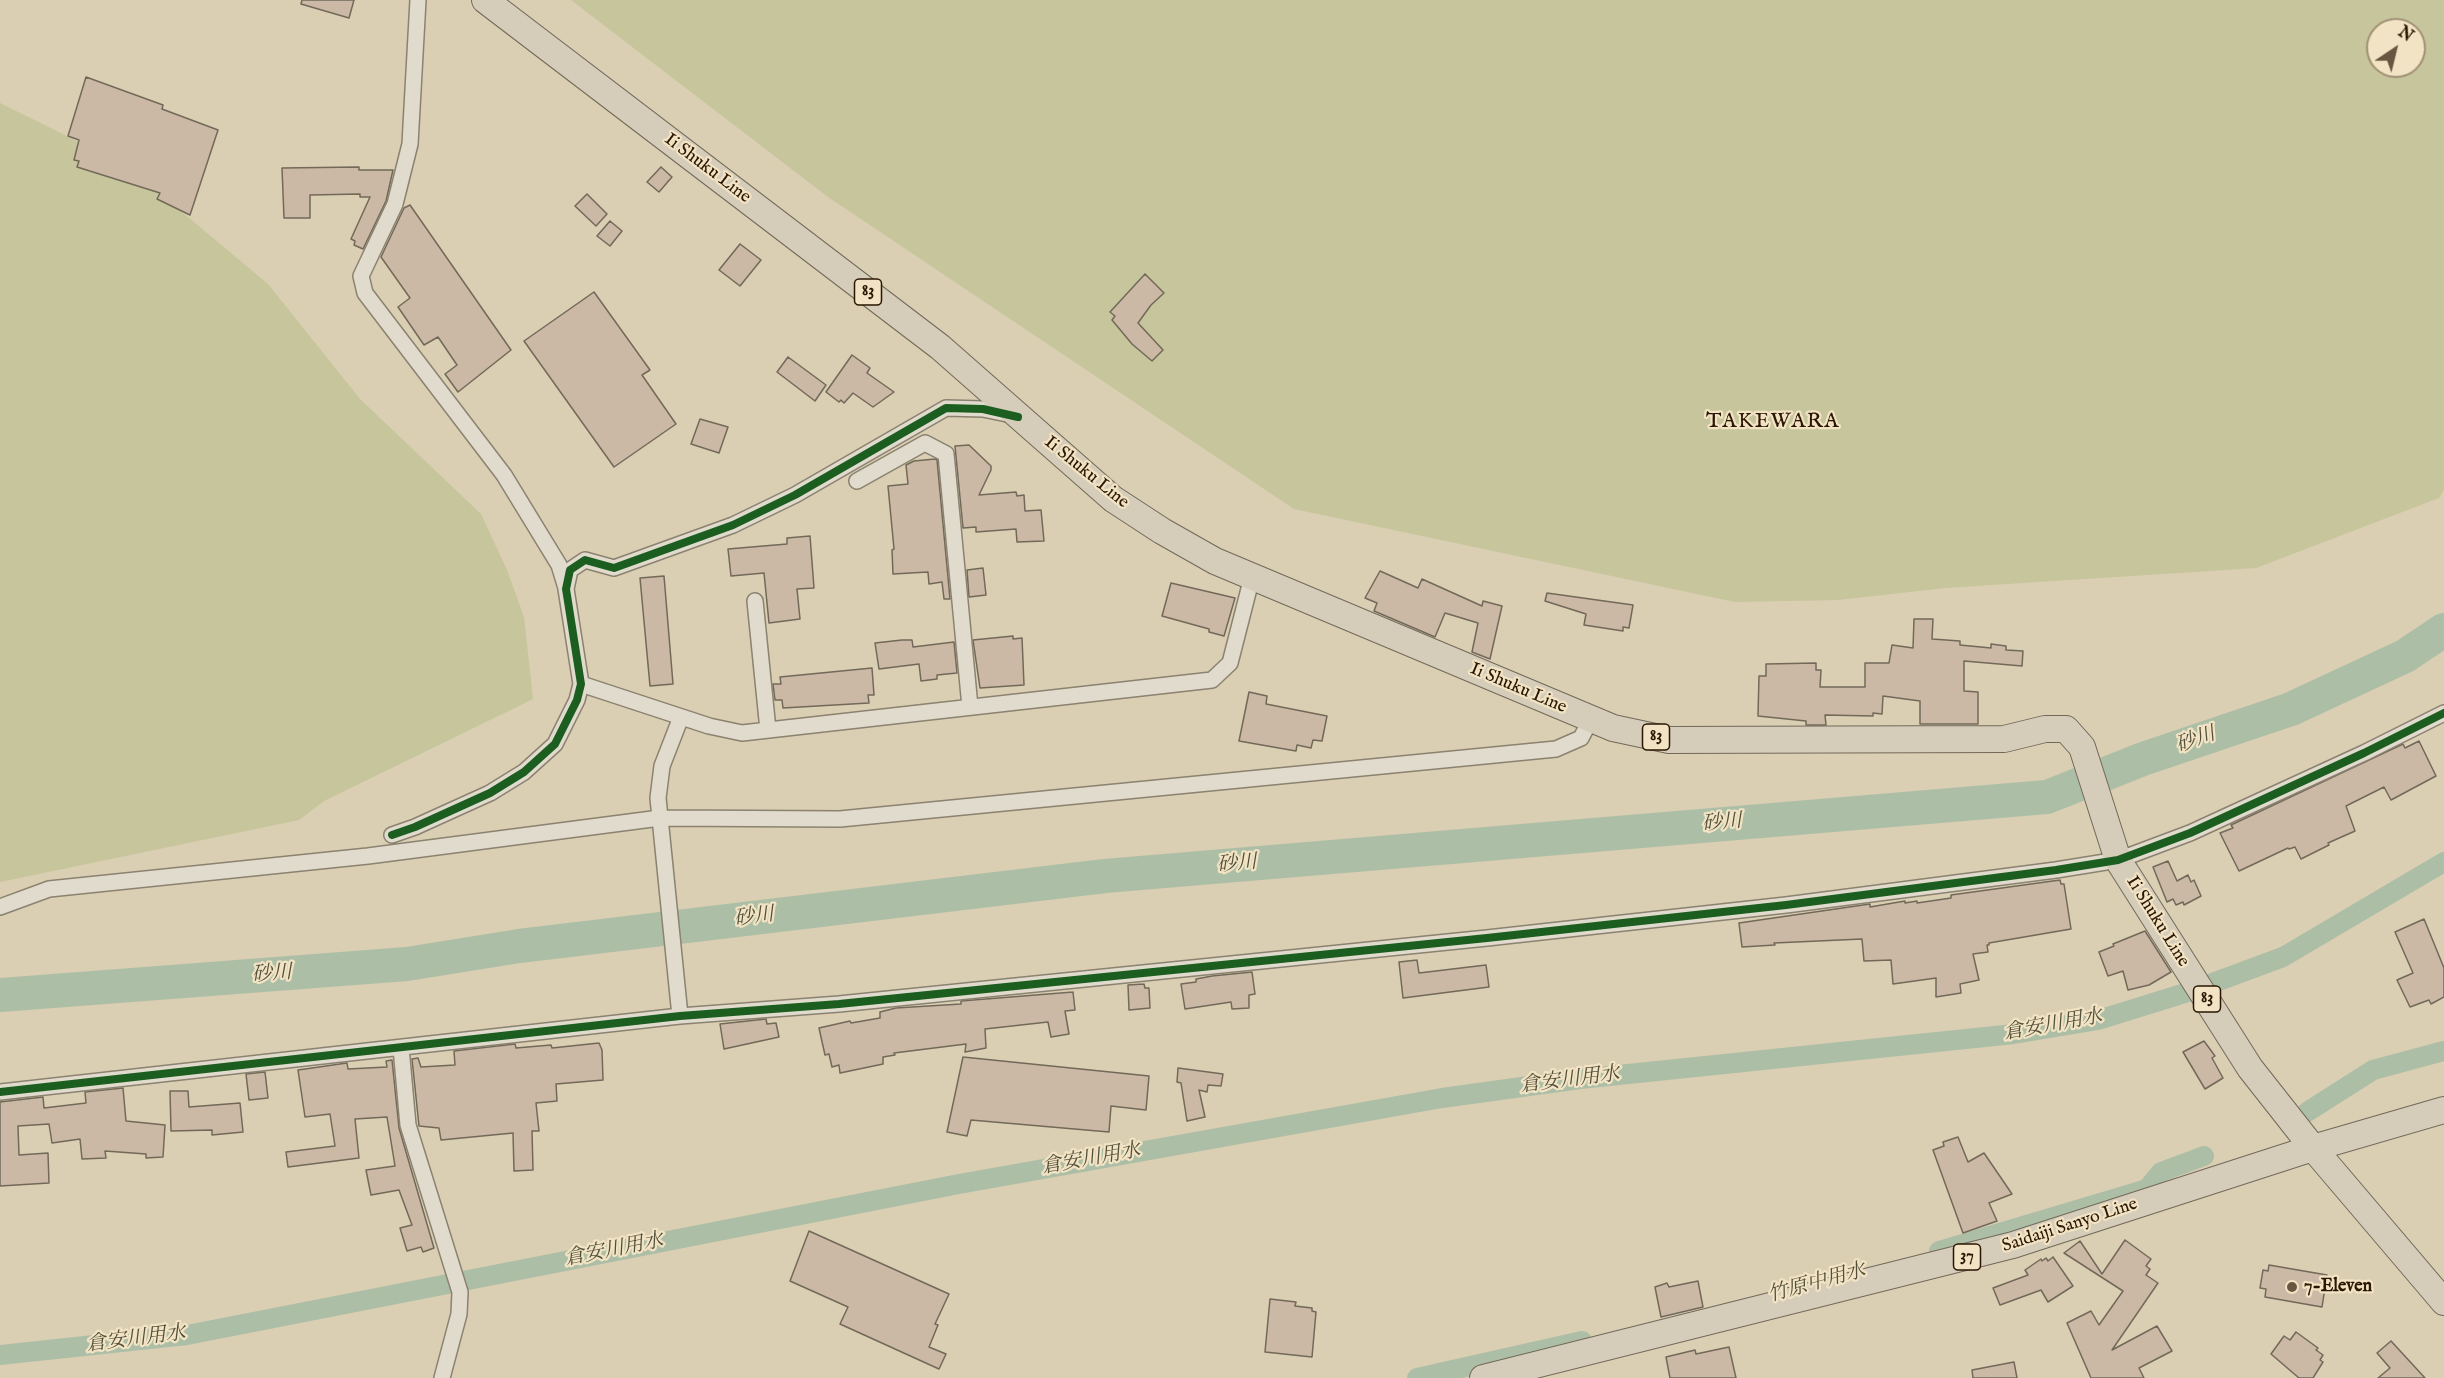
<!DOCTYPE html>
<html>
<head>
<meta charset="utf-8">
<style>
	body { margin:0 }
	#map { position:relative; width:2444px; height:1378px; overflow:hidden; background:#daceb3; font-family:"IM FELL English",serif }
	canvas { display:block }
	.north { position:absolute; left:2366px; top:18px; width:60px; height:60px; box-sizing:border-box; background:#f1e3c3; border:2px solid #a19176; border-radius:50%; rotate:35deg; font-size:16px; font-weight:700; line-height:24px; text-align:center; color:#2a1602 }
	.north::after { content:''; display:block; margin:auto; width:21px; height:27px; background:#685640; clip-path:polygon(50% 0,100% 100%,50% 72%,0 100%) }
</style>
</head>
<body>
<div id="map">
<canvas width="2444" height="1378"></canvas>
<div class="north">N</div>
</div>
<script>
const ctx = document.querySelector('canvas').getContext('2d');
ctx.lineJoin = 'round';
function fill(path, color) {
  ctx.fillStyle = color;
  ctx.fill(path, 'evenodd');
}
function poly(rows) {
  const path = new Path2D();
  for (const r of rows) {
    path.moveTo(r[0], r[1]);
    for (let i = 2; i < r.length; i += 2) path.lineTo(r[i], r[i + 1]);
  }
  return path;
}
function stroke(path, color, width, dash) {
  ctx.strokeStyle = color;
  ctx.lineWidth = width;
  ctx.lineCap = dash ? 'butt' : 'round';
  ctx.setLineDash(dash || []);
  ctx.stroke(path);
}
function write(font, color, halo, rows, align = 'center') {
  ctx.font = font + ' "IM FELL English","Noto Serif JP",serif';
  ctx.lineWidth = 4.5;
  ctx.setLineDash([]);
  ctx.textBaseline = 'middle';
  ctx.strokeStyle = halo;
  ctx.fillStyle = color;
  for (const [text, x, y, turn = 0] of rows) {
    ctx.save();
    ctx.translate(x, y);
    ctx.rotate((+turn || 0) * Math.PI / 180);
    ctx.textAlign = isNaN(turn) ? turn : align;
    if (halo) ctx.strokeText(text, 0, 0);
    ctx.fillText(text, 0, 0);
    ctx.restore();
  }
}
fill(poly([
	[571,0,2444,0,2444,490,2439,498,2256,568,1945,588,1838,600,1735,602,1294,509,828,197],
	[2378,30,2414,30,2414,66,2378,66],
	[0,103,127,166,268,284,360,399,481,514,507,570,524,617,533,699,324,801,299,820,0,882]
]), '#c6c59b');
stroke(poly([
	[2210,984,2283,957,2444,862],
	[2307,1112,2373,1070,2444,1051],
	[1939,1251,2147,1189,2161,1172,2204,1156],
	[0,1355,187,1335,959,1184,1442,1098,1580,1079,2014,1034,2098,1020,2185,993],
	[1417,1378,1582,1341]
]), '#acbfa6', 20);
stroke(poly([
	[0,995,407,964,519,946,1105,876,2047,797,2143,759,2291,709,2405,656,2444,630]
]), '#acbfa6', 34);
const building = poly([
	[302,0,354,0,349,18,301,4,302,0],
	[86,77,163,105,162,109,218,130,190,215,157,199,160,193,77,167,79,161,74,160,79,140,68,136,86,77],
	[359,167,359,170,393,170,386,201,363,249,354,245,355,241,351,239,370,197,360,197,360,194,310,195,310,218,284,218,282,168,359,167],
	[661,167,672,177,659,192,647,182,661,167],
	[587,194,607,214,596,226,575,206,587,194],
	[410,205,511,350,458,392,445,374,457,365,438,337,424,345,398,307,410,298,381,257,404,208,410,205],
	[610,221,622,231,610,246,597,236,610,221],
	[740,244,761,260,740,286,719,270,740,244],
	[1145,274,1164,293,1151,305,1138,323,1163,350,1152,361,1132,344,1112,320,1115,316,1110,312,1145,274],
	[594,292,650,370,642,375,676,424,614,467,524,341,594,292],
	[852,355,870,368,867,373,894,392,873,407,853,393,844,403,841,400,839,402,826,392,852,355],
	[788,357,826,385,815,401,777,372,788,357],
	[700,419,728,427,719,453,691,444,700,419],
	[969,445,991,466,991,470,979,495,1016,492,1017,496,1024,495,1025,511,1041,510,1044,541,1017,542,1016,529,976,532,976,527,963,528,955,446,969,445],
	[935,459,937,460,950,599,944,599,942,582,929,584,928,572,893,574,892,550,894,549,888,486,908,484,906,465,914,461,935,459],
	[810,536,814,588,797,589,800,619,769,623,764,573,731,576,728,549,787,544,787,538,810,536],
	[983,568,986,595,969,597,967,570,983,568],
	[1380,571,1418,588,1422,579,1482,606,1483,601,1502,606,1490,659,1472,652,1478,623,1445,613,1435,637,1374,611,1377,603,1365,598,1380,571],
	[664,576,673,684,650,686,640,578,664,576],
	[1171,583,1235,598,1224,636,1209,632,1209,629,1162,616,1171,583],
	[1547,593,1633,605,1629,628,1623,627,1623,631,1584,625,1586,614,1545,601,1547,593],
	[1914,619,1933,619,1932,639,1960,641,1960,645,1991,648,1991,644,2006,646,2006,650,2023,651,2022,666,1964,661,1964,691,1978,692,1978,724,1920,724,1920,701,1883,696,1882,714,1873,713,1873,716,1825,715,1826,725,1806,725,1806,721,1758,716,1759,676,1766,676,1766,664,1816,663,1816,670,1821,670,1820,687,1865,687,1865,663,1889,663,1892,645,1913,648,1914,619],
	[1013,636,1013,639,1022,638,1024,685,980,688,973,640,1013,636],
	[902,640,912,640,913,647,954,642,957,673,937,675,937,679,921,681,919,664,879,669,875,643,902,640],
	[872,668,874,695,868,695,869,703,783,708,782,700,775,700,773,684,781,684,780,677,872,668],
	[1249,692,1267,696,1266,704,1327,716,1322,741,1313,740,1311,748,1297,745,1296,751,1239,741,1249,692],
	[2419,741,2436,776,2391,800,2384,787,2346,806,2355,831,2328,843,2329,845,2301,859,2295,847,2289,849,2288,848,2239,871,2220,833,2233,828,2231,825,2403,744,2405,748,2419,741],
	[2168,861,2177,881,2188,875,2191,882,2194,880,2201,896,2184,905,2183,902,2176,905,2173,899,2167,902,2153,867,2168,861],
	[2060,880,2061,884,2064,884,2071,929,1989,943,1989,945,1987,945,1988,952,1973,954,1979,980,1960,984,1961,993,1936,997,1936,978,1893,984,1891,960,1864,961,1862,939,1774,943,1775,945,1742,947,1739,923,1870,904,1870,907,1905,901,1905,903,1917,901,1917,903,1951,898,1951,895,2060,880],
	[2424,919,2444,968,2444,997,2431,1004,2429,1000,2410,1007,2397,980,2413,973,2395,932,2424,919],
	[2145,931,2171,972,2149,985,2128,990,2123,971,2108,976,2099,952,2114,946,2113,944,2145,931],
	[1417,960,1419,973,1486,965,1489,987,1403,998,1399,962,1417,960],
	[1252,972,1255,994,1249,995,1249,1008,1232,1009,1231,1002,1185,1009,1181,984,1196,982,1196,979,1212,976,1252,972],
	[1144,984,1145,988,1149,988,1150,1008,1129,1010,1128,985,1144,984],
	[1073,992,1075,1010,1065,1011,1069,1034,1051,1037,1048,1022,985,1029,986,1048,965,1052,966,1044,894,1053,895,1055,883,1057,883,1064,840,1073,839,1065,832,1067,829,1054,825,1055,819,1028,850,1021,851,1023,880,1018,880,1012,896,1008,961,1004,961,1001,1073,992],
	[766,1019,767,1024,776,1023,779,1037,724,1049,720,1024,766,1019],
	[2204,1041,2215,1056,2212,1058,2223,1078,2205,1089,2183,1052,2204,1041],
	[599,1043,602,1050,603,1080,556,1084,557,1101,536,1103,539,1131,532,1131,533,1170,514,1171,513,1133,441,1140,439,1128,419,1126,412,1059,418,1058,421,1067,455,1065,454,1051,515,1044,516,1048,551,1045,552,1048,599,1043],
	[963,1057,1149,1076,1146,1110,1111,1106,1109,1132,971,1120,967,1136,947,1132,963,1057],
	[392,1060,399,1128,434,1248,423,1252,421,1247,407,1251,400,1228,412,1225,399,1190,371,1195,366,1170,395,1166,387,1117,355,1119,359,1158,288,1167,286,1152,335,1146,330,1114,305,1117,298,1070,347,1063,348,1069,387,1067,386,1061,392,1060],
	[1178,1068,1223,1074,1221,1086,1208,1085,1207,1092,1199,1090,1205,1117,1187,1121,1181,1083,1177,1082,1178,1068],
	[265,1072,268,1098,249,1100,246,1074,265,1072],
	[123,1088,126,1121,165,1125,163,1157,146,1158,146,1154,105,1151,106,1158,82,1159,80,1139,52,1143,49,1124,18,1126,19,1155,48,1153,49,1183,0,1186,0,1102,43,1097,44,1108,86,1103,85,1092,123,1088],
	[170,1091,188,1091,189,1107,240,1103,243,1132,212,1135,212,1130,171,1131,170,1091],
	[1958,1137,1968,1162,1984,1153,2012,1194,1989,1203,1997,1221,1963,1233,1933,1150,1944,1146,1943,1142,1958,1137],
	[809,1231,949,1294,935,1324,938,1325,929,1347,946,1354,939,1369,840,1324,848,1307,790,1281,809,1231],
	[2125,1240,2151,1259,2146,1266,2150,1269,2146,1275,2158,1283,2112,1350,2157,1326,2172,1351,2139,1368,2144,1378,2091,1378,2067,1323,2091,1311,2099,1325,2123,1291,2064,1253,2080,1241,2102,1274,2125,1240],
	[2053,1257,2073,1286,2048,1302,2041,1290,2000,1305,1993,1288,2028,1275,2025,1270,2041,1259,2042,1261,2046,1258,2048,1261,2053,1257],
	[2269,1265,2327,1275,2322,1307,2265,1297,2266,1289,2260,1288,2263,1270,2268,1271,2269,1265],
	[1698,1281,1703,1307,1661,1317,1655,1287,1667,1283,1669,1287,1698,1281],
	[1270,1299,1296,1302,1295,1306,1312,1308,1312,1311,1316,1312,1312,1357,1265,1352,1270,1299],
	[2296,1332,2318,1348,2316,1350,2323,1355,2320,1360,2323,1362,2313,1378,2299,1378,2271,1354,2284,1336,2290,1340,2296,1332],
	[2391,1341,2425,1378,2378,1378,2390,1368,2377,1353,2391,1341],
	[1729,1347,1736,1378,1670,1378,1666,1357,1695,1350,1696,1354,1729,1347],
	[2014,1362,2017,1378,1973,1378,1972,1370,2014,1362]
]);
fill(building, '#cbb9a6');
stroke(building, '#726959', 1.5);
const street = poly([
	[418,0,410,144,395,204,361,276,365,293,504,475,559,565,566,588],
	[857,481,925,443,946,454,970,707],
	[755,601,768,730],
	[581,684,709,726,742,733,1212,680,1230,663,1252,577],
	[392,835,415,827,490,793,524,772,555,744,577,700,581,684,566,589,570,570,585,560,614,568,733,525,795,495,946,408,983,409,1012,415],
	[0,907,49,889,368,856,660,818,840,819,1556,749,1581,738,1591,719],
	[680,1016,658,798,662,766,681,717],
	[401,1048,408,1125,460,1292,459,1314,442,1378],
	[0,1092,680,1016,839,1004,1487,938,1786,905,2056,870,2118,860,2190,833,2364,753,2444,713]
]);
const primary = poly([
	[485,0,940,347,1113,499,1162,531,1215,561,1613,728,1669,740,2004,739,2045,729,2066,729,2082,747,2118,860,2250,1068,2313,1148,2444,1302],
	[1483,1378,2013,1245,2313,1148,2444,1110]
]);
stroke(street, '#8b8270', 18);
stroke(primary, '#726959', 28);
stroke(street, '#e1dbcd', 15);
stroke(primary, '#d5ccba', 26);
stroke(poly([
	[392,835,415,827,490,793,524,772,555,744,577,700,581,684,566,589,570,570,585,560,614,568,733,525,795,495,946,408,983,409,1018,417],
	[0,1092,680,1016,839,1004,1487,938,1786,905,2056,870,2118,860,2190,833,2364,753,2444,713]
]), '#1b5e20', 8);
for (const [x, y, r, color] of [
	[2292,1287,6,"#685640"]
]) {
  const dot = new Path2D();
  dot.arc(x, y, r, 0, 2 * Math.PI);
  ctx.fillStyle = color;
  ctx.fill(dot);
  stroke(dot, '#f1e3c3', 2);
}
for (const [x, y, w] of [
	[868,292,27],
	[1656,737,27],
	[2207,999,27],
	[1967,1257,27]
]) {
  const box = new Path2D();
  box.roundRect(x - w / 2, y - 13, w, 26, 4.5);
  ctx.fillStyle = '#f1e3c3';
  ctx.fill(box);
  stroke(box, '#2a1602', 1.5);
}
write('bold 16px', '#2a1602', null, [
	["83",868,292],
	["83",1656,737],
	["83",2207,999],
	["37",1967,1257]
]);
write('18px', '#2a1602', '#f1e3c3', [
	["Ii Shuku Line",707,169,37],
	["Ii Shuku Line",1086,473,39],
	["Ii Shuku Line",1518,689,23],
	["Ii Shuku Line",2157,922,58],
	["Saidaiji Sanyo Line",2070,1226,-18]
]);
write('bold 18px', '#2a1602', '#f1e3c3', [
	["7-Eleven",2304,1287]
], 'left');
write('italic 20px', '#514f3a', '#f1e3c3', [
	["砂川",2196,741,-19],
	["砂川",1722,824,-5],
	["砂川",1237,865,-5],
	["砂川",754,918,-7],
	["砂川",272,975,-4],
	["倉安川用水",2053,1026,-10],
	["倉安川用水",1570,1081,-7],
	["倉安川用水",1091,1160,-10],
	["倉安川用水",614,1251,-11],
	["竹原中用水",1817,1284,-15],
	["倉安川用水",136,1340,-7]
]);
ctx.letterSpacing = '1.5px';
write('21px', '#2a1602', '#f1e3c3', [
	["TAKEWARA",1773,423]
]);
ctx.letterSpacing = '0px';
</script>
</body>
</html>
